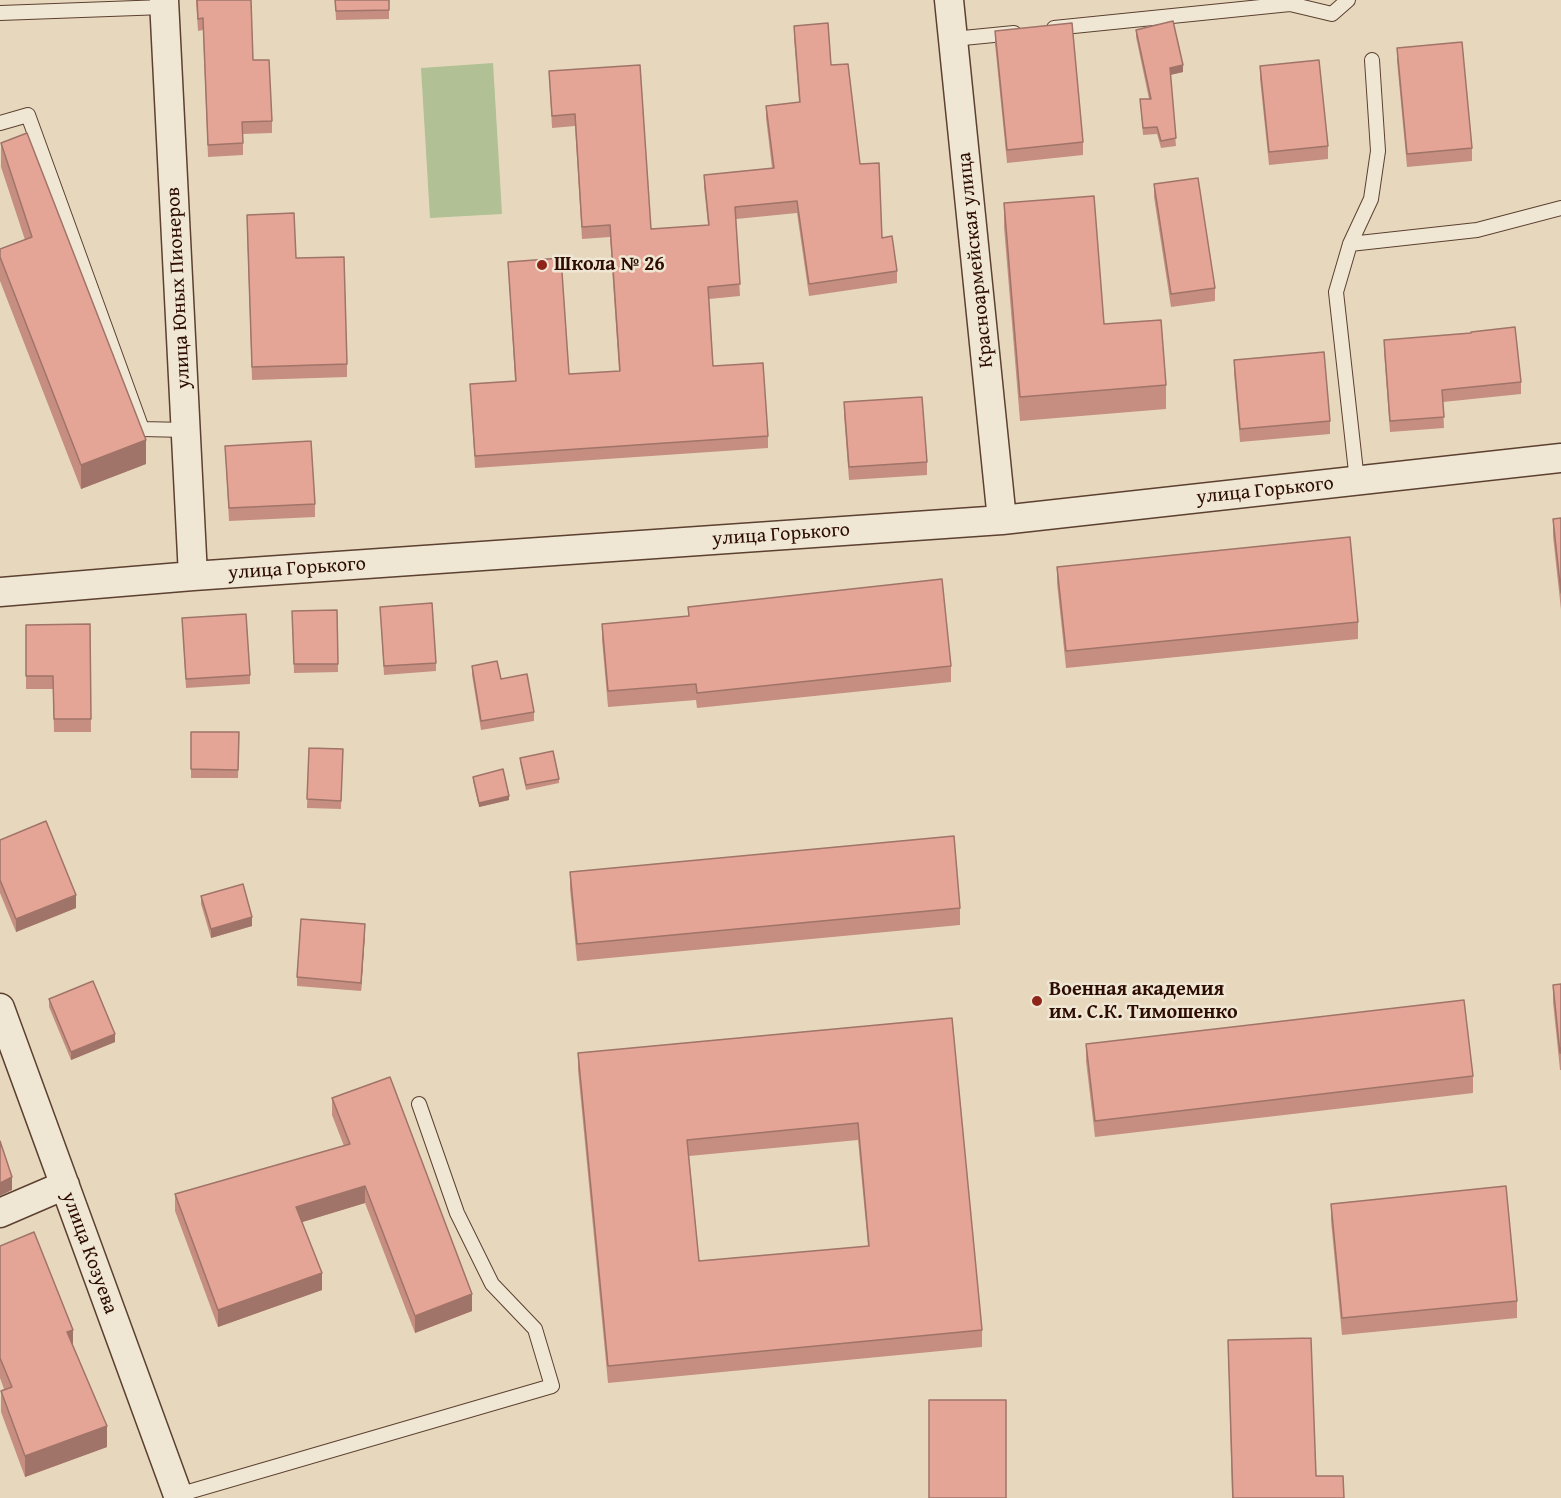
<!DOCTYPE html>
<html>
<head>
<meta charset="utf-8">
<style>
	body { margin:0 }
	canvas { display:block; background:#e7d8bd }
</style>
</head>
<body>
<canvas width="1561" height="1498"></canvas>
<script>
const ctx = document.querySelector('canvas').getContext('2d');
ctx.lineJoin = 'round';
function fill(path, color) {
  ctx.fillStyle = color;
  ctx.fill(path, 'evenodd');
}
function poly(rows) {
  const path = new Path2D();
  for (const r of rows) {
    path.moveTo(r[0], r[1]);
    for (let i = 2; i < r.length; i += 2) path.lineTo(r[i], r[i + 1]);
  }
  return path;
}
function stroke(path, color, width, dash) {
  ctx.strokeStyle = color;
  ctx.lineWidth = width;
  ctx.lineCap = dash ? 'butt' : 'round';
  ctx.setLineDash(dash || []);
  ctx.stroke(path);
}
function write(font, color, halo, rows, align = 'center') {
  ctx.font = font + ' "Gentium Book Plus",serif';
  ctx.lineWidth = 5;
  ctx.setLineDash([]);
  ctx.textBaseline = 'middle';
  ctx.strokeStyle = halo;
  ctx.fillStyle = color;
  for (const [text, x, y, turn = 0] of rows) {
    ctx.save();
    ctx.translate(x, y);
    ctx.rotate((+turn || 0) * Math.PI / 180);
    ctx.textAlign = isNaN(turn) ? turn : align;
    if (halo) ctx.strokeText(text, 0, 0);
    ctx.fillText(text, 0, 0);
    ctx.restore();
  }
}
fill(poly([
	[493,63,502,214,430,218,421,68]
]), '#b1c095');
const service = poly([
	[0,13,164,7],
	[1054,28,1290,4,1332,14,1348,0],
	[953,39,1014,33],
	[0,123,28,115,142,429,186,430],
	[1350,244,1477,230,1561,208],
	[1357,481,1336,292,1350,244,1371,199,1378,151,1372,60],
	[178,1495,552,1386,535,1329,492,1284,457,1213,419,1104]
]);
const minor = poly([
	[164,0,193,576],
	[949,0,1002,520],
	[0,592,193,576,1002,520,1561,458],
	[0,1008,179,1498],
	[0,1213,65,1185]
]);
stroke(service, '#5c4030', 16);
stroke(minor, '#5c4030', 31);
stroke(service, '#efe6d4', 14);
stroke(minor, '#efe6d4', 28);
fill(poly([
	[196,0,251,0,253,60,272,121,272,133,243,134,243,155,208,157,203,30,198,31],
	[335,0,389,0,389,19,336,20],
	[794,26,831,65,882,238,897,271,897,283,809,296,797,213,736,219,740,296,709,299,713,366,768,436,768,448,475,468,470,384,515,381,508,262,569,374,619,371,610,237,582,239,575,126,552,128,549,71,651,229,708,225,704,187,704,175,772,168,766,118,766,106,799,102,794,38],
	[1136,30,1183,72,1170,75,1176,146,1161,148,1157,134,1143,135,1140,99,1149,99,1136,37],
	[995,31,1083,142,1083,155,1007,163,995,44],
	[1397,48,1472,148,1472,161,1407,167,1397,61],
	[1260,66,1328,146,1328,159,1269,165,1260,79],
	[1,143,146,464,81,489,0,281,0,249,25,240,1,167],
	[1154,184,1215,288,1215,301,1171,307,1154,197],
	[1004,203,1104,324,1166,385,1166,409,1020,421,1004,227],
	[247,228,296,258,347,364,347,377,252,380],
	[1384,340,1521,382,1521,394,1443,402,1444,428,1390,432,1384,352],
	[1234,360,1330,421,1330,434,1240,442,1234,373],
	[844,402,927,462,927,475,849,480,844,415],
	[225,446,315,504,315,517,229,521],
	[1561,518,1561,610,1553,536,1553,519],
	[1057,567,1358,622,1358,639,1066,668,1057,583],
	[380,607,436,663,436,671,384,675],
	[688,607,951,666,951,682,697,708,696,700,608,707,602,640,602,624,688,616],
	[337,610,338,672,294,673,292,611],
	[182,618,250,675,250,684,186,688],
	[90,624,91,732,54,732,53,689,26,689,26,625],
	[472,666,501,679,534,712,534,721,481,730,472,675],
	[191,732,239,732,238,778,191,778],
	[309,748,343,749,341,809,307,808],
	[520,758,559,779,559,783,526,790,520,762],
	[473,777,509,800,479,807,473,781],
	[0,840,76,908,16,932,0,893],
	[570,872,960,908,960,925,577,961,570,889],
	[201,896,252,926,211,938,201,904],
	[365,933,361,991,297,986,297,977],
	[1561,984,1561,1070,1560,1070,1553,1002,1553,985],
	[49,999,115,1042,71,1060,49,1007],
	[952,1018,982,1330,982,1347,608,1383,578,1070,578,1053],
	[858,1140,868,1246,699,1261,689,1156],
	[1086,1044,1473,1076,1473,1093,1095,1137,1086,1061],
	[332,1098,472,1311,415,1333,365,1203,302,1222,322,1290,218,1327,175,1211,175,1194,344,1146,332,1115],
	[1331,1204,1517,1301,1517,1318,1342,1335,1331,1221],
	[0,1246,73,1347,107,1447,25,1477,1,1412,1,1391,4,1389,0,1378],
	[1228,1340,1316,1476,1344,1498,1232,1498]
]), '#c58e81');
fill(poly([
	[1183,65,1183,72,1170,75,1170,68],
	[146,440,146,464,81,489,81,465],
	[509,796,509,800,479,807,479,803],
	[76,895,76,908,16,932,16,919],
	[252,917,252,926,211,938,211,929],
	[365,924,365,933,361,991,361,983],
	[115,1034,115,1042,71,1060,71,1052],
	[12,1177,12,1190,0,1196,0,1183],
	[365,1186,365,1203,296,1224,296,1207],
	[322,1273,322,1290,218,1327,218,1310],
	[472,1294,472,1311,415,1333,415,1316],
	[73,1330,73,1350,67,1332],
	[107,1426,107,1447,25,1477,25,1456]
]), '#a07469');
const building = poly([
	[197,0,251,0,253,60,269,60,272,121,242,122,243,143,208,145,203,18,198,19,197,0],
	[335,0,389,0,389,10,336,11,335,0],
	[1173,21,1183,65,1170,68,1176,138,1161,141,1157,127,1143,128,1140,99,1151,99,1136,30,1173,21],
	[828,23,831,65,848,64,860,164,879,163,882,238,892,236,897,271,809,284,797,201,735,207,740,284,708,287,713,366,763,363,768,436,475,456,470,384,516,381,508,262,561,258,569,374,620,371,610,225,582,227,575,114,552,116,549,71,640,65,651,229,709,225,704,175,774,168,766,106,800,102,794,26,828,23],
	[1072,23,1083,142,1007,150,995,31,1072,23],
	[1462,42,1472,148,1407,154,1397,48,1462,42],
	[1319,60,1328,146,1269,152,1260,66,1319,60],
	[27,133,146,440,81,465,0,257,0,249,32,237,1,143,27,133],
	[1198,178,1215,288,1171,294,1154,184,1198,178],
	[1094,196,1104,324,1161,320,1166,385,1020,397,1004,203,1094,196],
	[294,213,296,258,344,257,347,364,252,367,247,215,294,213],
	[1515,327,1521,382,1442,390,1444,417,1390,421,1384,340,1471,333,1471,332,1515,327],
	[1324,352,1330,421,1240,429,1234,360,1324,352],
	[922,397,927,462,849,467,844,402,922,397],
	[311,441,315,504,229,508,225,446,311,441],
	[1561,518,1561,593,1553,519,1561,518],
	[1350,537,1358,622,1066,651,1057,567,1350,537],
	[942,579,951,666,697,693,696,684,608,691,602,624,689,616,688,607,942,579],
	[432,603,436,663,384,666,380,607,432,603],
	[337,610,338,664,294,664,292,611,337,610],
	[246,614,250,675,186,679,182,618,246,614],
	[90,624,91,719,54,719,53,676,26,676,26,625,90,624],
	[497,661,501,679,527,674,534,712,481,721,472,666,497,661],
	[191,732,239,732,238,770,191,769,191,732],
	[309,748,343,749,341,801,307,799,309,748],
	[553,751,559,779,526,785,520,758,553,751],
	[503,769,509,796,479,803,473,777,503,769],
	[46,821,76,895,16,919,0,880,0,840,46,821],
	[954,836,960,908,577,944,570,872,954,836],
	[243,884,252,917,211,929,201,896,243,884],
	[301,919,365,924,361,983,297,977,301,919],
	[93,981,115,1034,71,1052,49,999,93,981],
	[1561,984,1561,1053,1560,1053,1553,985,1561,984],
	[1464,1000,1473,1076,1095,1121,1086,1044,1464,1000],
	[952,1018,982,1330,608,1366,578,1053,952,1018],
	[858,1123,869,1246,699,1261,687,1140,858,1123],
	[390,1077,472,1294,415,1316,365,1186,296,1207,322,1273,218,1310,175,1194,350,1144,332,1098,390,1077],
	[0,1141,12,1177,0,1183,0,1141],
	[1506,1186,1517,1301,1342,1318,1331,1204,1506,1186],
	[34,1232,73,1330,67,1332,107,1426,25,1456,1,1391,12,1387,0,1358,0,1246,34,1232],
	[1311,1338,1316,1476,1343,1476,1344,1498,1233,1498,1228,1340,1311,1338],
	[929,1400,1006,1400,1006,1498,929,1498,929,1400]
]);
fill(building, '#e5a596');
stroke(building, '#a07469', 1.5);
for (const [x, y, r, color] of [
	[542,265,6,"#8f2418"],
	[1037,1001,6,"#8f2418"]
]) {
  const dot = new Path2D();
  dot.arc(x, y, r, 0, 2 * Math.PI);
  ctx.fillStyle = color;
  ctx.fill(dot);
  stroke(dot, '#efe6d4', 2);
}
write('20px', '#2d0d01', '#efe6d4', [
	["Красноармейская улица",976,260,-96],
	["улица Юных Пионеров",179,288,-93],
	["улица Горького",1265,491,-6],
	["улица Горького",781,535,-4],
	["улица Горького",297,569,-4],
	["улица Козуева",89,1253,70]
]);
write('bold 20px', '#2d0d01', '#efe6d4', [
	["Школа № 26",554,265],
	["Военная академия",1049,990],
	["им. С.К. Тимошенко",1049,1013]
], 'left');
</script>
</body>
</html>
